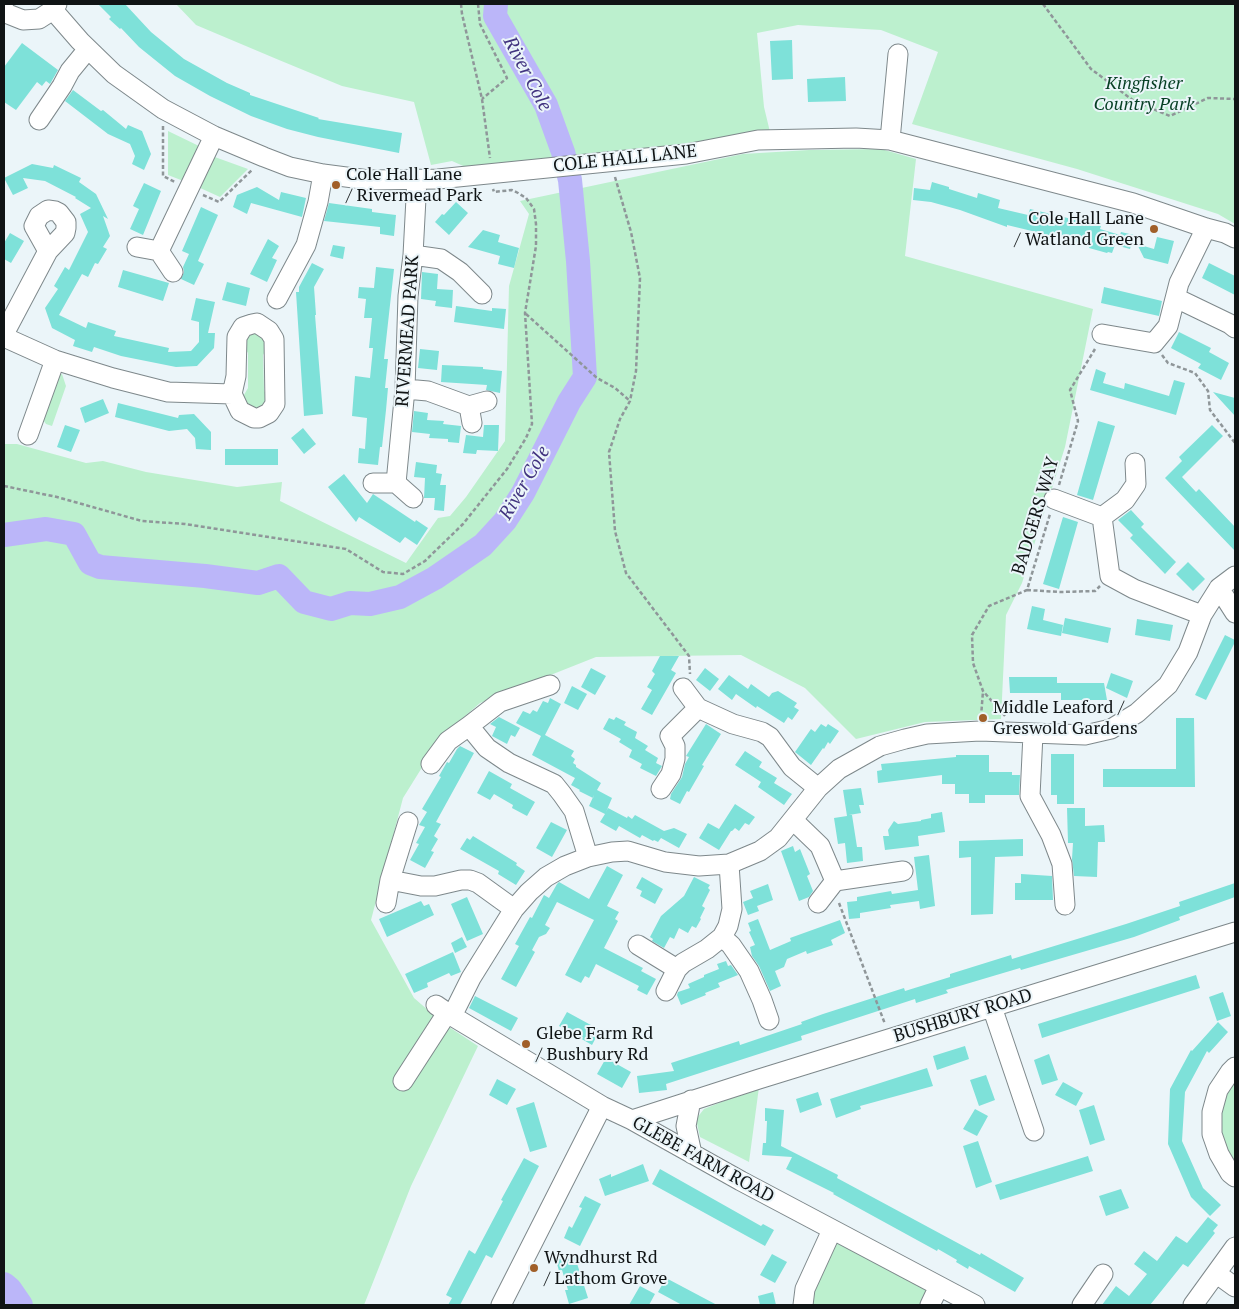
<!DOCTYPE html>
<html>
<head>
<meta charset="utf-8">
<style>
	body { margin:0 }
	#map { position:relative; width:1239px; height:1309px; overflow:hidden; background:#ebf5f9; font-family:"PT Serif",serif }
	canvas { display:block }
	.frame { position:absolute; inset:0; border:5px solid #101415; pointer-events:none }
</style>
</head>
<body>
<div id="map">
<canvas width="1239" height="1309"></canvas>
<div class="frame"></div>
</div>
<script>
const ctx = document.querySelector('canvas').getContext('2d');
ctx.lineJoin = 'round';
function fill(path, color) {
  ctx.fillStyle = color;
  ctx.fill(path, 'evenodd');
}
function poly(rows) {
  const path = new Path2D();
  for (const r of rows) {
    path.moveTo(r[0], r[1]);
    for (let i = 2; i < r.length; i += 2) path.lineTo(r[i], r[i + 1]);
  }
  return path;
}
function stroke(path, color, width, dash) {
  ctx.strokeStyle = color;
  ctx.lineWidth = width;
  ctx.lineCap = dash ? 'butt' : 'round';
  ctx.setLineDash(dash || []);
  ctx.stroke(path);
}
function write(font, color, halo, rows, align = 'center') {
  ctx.font = font + ' "PT Serif",serif';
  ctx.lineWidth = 4;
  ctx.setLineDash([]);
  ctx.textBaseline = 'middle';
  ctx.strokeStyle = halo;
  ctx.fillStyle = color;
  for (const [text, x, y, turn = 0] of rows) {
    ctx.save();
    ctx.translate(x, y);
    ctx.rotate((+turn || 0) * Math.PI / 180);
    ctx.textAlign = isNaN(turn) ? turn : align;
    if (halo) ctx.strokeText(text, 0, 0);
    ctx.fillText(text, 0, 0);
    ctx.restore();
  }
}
fill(poly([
	[176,4,1235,4,1235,224,1218,214,1077,169,912,124,938,52,881,30,798,25,757,33,764,107,770,132,608,155,585,155,470,169,452,161,431,165,414,102,342,86,279,60,196,25],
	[168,131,201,147,186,182,168,175],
	[881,149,916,159,905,256,1093,309,1065,447,1022,583,1006,615,1001,719,925,722,856,739,805,688,741,655,596,657,480,703,441,737,403,798,371,920,414,998,443,1023,478,1046,411,1186,364,1305,4,1305,4,444,17,444,86,463,103,461,146,472,237,487,282,482,280,501,406,563,438,518,450,516,466,497,505,441,509,286,529,214,520,201,743,154,809,150],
	[212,156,248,169,220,197,198,187],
	[252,330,270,344,263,355,264,390,270,402,257,412,241,400,248,388,248,353,242,344],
	[62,374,66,386,52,426,46,424,41,417,55,376],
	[1235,1078,1235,1166,1227,1154,1220,1133,1220,1110,1227,1088],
	[759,1087,749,1162,700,1137,696,1119,704,1109],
	[837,1236,933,1286,924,1305,811,1305,813,1289]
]), '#bcf0ce');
stroke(poly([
	[4,535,46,529,74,534,90,563,100,567,205,576,258,583,279,576,304,602,331,609,350,603,370,604,400,597,435,578,483,545,505,521,523,493,569,402,585,377,578,261,570,180,563,152,546,105,495,16,496,4],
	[4,1284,10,1289,21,1305]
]), '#bbb6f9', 24);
fill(poly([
	[98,4,125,4,151,32,184,59,227,83,250,93,250,95,319,118,318,119,402,133,399,153,318,137,287,129,251,116,210,96,175,76,139,47,121,28,120,29,109,19,111,17],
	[792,40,793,79,772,80,770,41],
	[22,43,58,70,50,84,46,81,42,86,37,82,16,110,4,102,4,67],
	[845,77,846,101,808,102,807,79],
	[73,90,101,111,103,110,126,129,128,125,142,131,151,154,144,170,132,164,135,156,130,144,108,134,65,101],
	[32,164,53,168,54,165,81,178,79,182,96,194,108,219,103,216,110,236,103,247,107,249,98,264,95,263,88,277,82,274,59,315,86,328,88,322,116,331,114,336,169,348,168,352,191,351,199,342,199,322,191,320,196,298,215,302,208,333,215,333,214,348,197,366,176,367,121,356,94,347,92,352,73,346,75,340,52,328,45,308,58,289,54,286,65,267,69,270,88,232,80,214,91,208,75,198,76,197,45,181,23,178,28,188,13,195,4,178],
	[932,182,949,187,949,189,977,198,978,193,1000,200,998,208,1028,215,1030,209,1101,226,1100,229,1120,235,1121,232,1134,235,1130,249,1115,245,1112,253,1108,252,1107,253,1089,248,1090,245,1007,225,1007,227,960,210,931,202,913,200,914,188,930,190],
	[144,183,161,191,143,235,130,229,139,209,133,206],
	[257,187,279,200,281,192,306,198,302,217,251,203,247,214,233,207,237,195],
	[456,202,468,213,449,235,435,222,442,214,444,215],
	[329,203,372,209,372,212,396,215,394,236,380,234,380,227,324,221],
	[201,207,218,215,198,261,204,264,194,285,181,279,184,272,183,267,189,254,182,251],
	[483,230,500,235,498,242,519,248,514,268,498,264,500,256,468,247],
	[10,233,24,241,11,263,4,259,4,243],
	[1157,237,1174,241,1168,264,1144,258,1137,244,1154,249],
	[268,239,279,246,272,258,277,260,267,282,250,274],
	[333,245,345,247,343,259,330,256],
	[312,263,324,269,314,287,316,315,315,315,323,414,304,416,296,292,299,292,299,287],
	[1209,263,1235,276,1235,295,1202,278],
	[376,267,394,269,384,359,388,359,385,388,388,388,386,410,382,447,380,447,378,465,358,463,359,448,365,449,367,418,352,416,355,376,370,378,373,348,369,348,372,318,364,318,366,299,358,298,359,287,374,288],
	[123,270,169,283,163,301,118,287],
	[422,272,438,274,437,289,453,290,452,308,435,306,436,301,421,299],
	[227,282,250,288,246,306,222,300],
	[1104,287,1162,301,1159,316,1101,303],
	[456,306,492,311,492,308,506,309,504,329,454,322],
	[1179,332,1211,348,1209,352,1229,363,1221,380,1198,368,1201,364,1171,348],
	[420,349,439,351,437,370,418,368],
	[442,365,483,367,483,369,502,371,500,393,486,390,487,385,441,382],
	[1096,369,1106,373,1103,383,1124,389,1125,383,1169,396,1174,380,1185,383,1176,415,1090,390],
	[1213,392,1235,398,1235,416],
	[103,399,109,413,85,423,80,408],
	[118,403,178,418,179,415,194,414,211,432,211,450,196,449,195,438,187,429,169,431,115,417],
	[414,411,428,413,427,420,444,421,443,424,461,426,459,443,448,442,448,439,429,438,430,434,412,432],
	[1098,421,1115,426,1093,500,1077,495],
	[65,425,80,430,71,452,57,447],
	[484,425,499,425,498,451,477,450,476,454,463,453,466,435,483,437],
	[1212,425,1223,436,1182,477,1196,492,1199,489,1235,527,1235,551,1165,478,1182,461,1179,457],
	[303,428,316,444,304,454,291,438],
	[225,449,278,449,278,465,225,465],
	[416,462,437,465,436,473,442,474,440,485,446,485,444,511,434,510,435,498,424,498,425,478,414,477],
	[344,474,367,503,373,494,415,522,416,520,428,528,417,545,405,537,400,543,359,517,356,522,328,487],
	[1131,510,1144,524,1141,527,1176,562,1165,574,1130,538,1133,535,1118,520],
	[1063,517,1078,522,1059,589,1043,584],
	[1188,562,1205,579,1193,591,1176,574],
	[1032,606,1045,609,1043,620,1063,625,1061,636,1027,629],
	[1065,618,1111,628,1108,643,1062,633],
	[1137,619,1173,625,1170,641,1135,635],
	[1225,635,1235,640,1235,642,1206,700,1195,695],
	[660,656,679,656,671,670,676,673,652,715,641,709,652,690,647,687,655,674,652,671],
	[591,668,606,676,595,695,581,687],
	[705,668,719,679,710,691,696,680],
	[1111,673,1133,681,1127,698,1106,688],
	[729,675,748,689,751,684,769,697,772,693,778,691,797,703,794,707,799,710,792,720,788,717,784,723,757,706,756,708,736,694,732,700,718,689],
	[1009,677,1057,677,1057,683,1104,683,1107,700,1061,700,1061,693,1010,693],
	[572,686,587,694,578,710,564,703],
	[550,698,561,704,545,735,574,751,571,756,575,759,573,763,576,765,576,767,601,783,597,790,612,798,606,812,608,808,627,818,628,816,632,819,635,815,664,831,674,828,687,834,679,848,661,838,658,842,654,840,653,841,642,835,640,838,619,826,616,831,600,822,605,814,589,806,594,795,593,798,579,791,580,790,571,785,575,778,532,755,541,736,516,723,523,711,530,714,533,710,537,712,543,701,548,703],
	[499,717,520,728,515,737,511,735,507,744,492,736,496,727,490,724],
	[616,717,626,722,624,725,637,732,635,738,648,746,645,750,658,758,656,763,662,766,656,776,640,768,642,764,629,757,632,750,619,742,621,739,603,729,609,718,614,720],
	[1176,718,1194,718,1195,787,1103,787,1103,769,1176,769],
	[706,724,721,734,702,765,704,766,689,792,687,791,680,804,670,799,671,794,682,777,685,764,689,757,686,756],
	[821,724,826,727,828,724,839,731,830,744,828,742,824,749,823,748,811,765,795,752,811,729,815,732],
	[460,746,474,753,436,822,441,824,434,836,438,839,431,851,434,852,425,868,410,860,419,844,416,843,425,827,419,825,427,812,422,809,441,777,439,776,447,762,449,763,457,749],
	[745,751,762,762,759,767,777,778,774,783,792,794,784,805,758,787,761,782,735,765],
	[1051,754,1074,754,1074,804,1057,804,1057,795,1051,795],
	[956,755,989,755,989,772,1012,772,1012,775,1020,775,1019,795,985,795,985,803,969,803,969,794,955,794,955,784,942,784,942,775,878,783,877,771,882,770,881,764,956,757],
	[489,771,512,784,510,788,535,802,527,816,512,808,513,805,494,794,490,800,477,793],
	[861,788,864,805,859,805,861,813,849,815,852,815,857,847,862,847,863,861,847,863,845,843,838,844,834,818,847,816,843,790],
	[735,804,755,817,749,825,745,823,739,831,735,828,732,831,731,831,719,850,699,838,708,823,719,829],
	[1067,808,1085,808,1085,826,1104,825,1105,842,1098,842,1097,877,1074,876,1072,859,1073,843,1068,843],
	[942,812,945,832,918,836,919,846,885,850,883,836,889,836,888,830,894,821,898,824,921,821,921,820,931,818,931,814],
	[551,822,567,830,552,857,536,848],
	[473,836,517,863,516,865,525,871,516,885,498,874,499,871,460,849,467,838,470,840],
	[1023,839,1023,856,995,857,993,914,971,915,971,857,959,858,959,841],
	[793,846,795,852,800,849,810,874,807,876,813,891,809,897,799,901,781,851],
	[929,855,935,906,920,909,919,901,890,905,891,908,860,913,860,918,849,919,847,902,857,901,857,897,891,891,892,894,918,890,914,857],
	[607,866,623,875,607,906,619,912,615,919,618,921,604,948,643,968,641,971,656,979,647,995,637,990,639,986,596,964,589,978,585,976,581,983,565,975,594,920,557,902,545,925,550,928,546,934,539,937,532,950,535,952,516,987,501,979,519,946,515,944,530,917,532,918,544,895,549,898,557,884,559,882,589,899],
	[1021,874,1052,876,1053,900,1015,900,1015,883,1021,883],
	[642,877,663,889,655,904,640,896,642,891,636,888],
	[694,877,710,885,708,888,710,890,702,906,705,908,700,918,701,919,696,928,692,926,688,933,679,928,674,939,670,937,664,948,652,941,653,939,650,937,661,916,684,896],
	[1235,883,1235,897,1179,917,1180,920,1134,937,1021,970,1020,968,946,990,948,993,916,1003,915,999,801,1036,802,1040,666,1084,667,1090,639,1093,637,1076,674,1071,671,1063,739,1041,740,1045,802,1024,801,1022,823,1014,904,988,905,991,950,977,950,974,1011,955,1012,959,1126,924,1180,906,1179,902],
	[768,884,773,900,757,906,759,911,748,915,743,902,753,898,750,891],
	[467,897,483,934,467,941,451,904],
	[421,901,424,906,429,904,434,915,387,937,379,919],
	[758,919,770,950,791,941,790,938,840,920,845,933,831,940,833,945,807,954,806,951,787,959,784,967,775,971,781,986,770,991,759,966,752,956,750,947,755,945,749,932,751,931,748,923],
	[462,937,467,947,455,953,451,943],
	[453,952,461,972,451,976,449,973,427,983,428,987,414,993,405,974],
	[726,961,728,966,731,965,738,975,718,983,720,987,705,993,706,995,681,1005,677,995,678,992,690,988,688,984,704,977,704,975,719,969,717,964],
	[1196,975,1200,988,1042,1038,1038,1024],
	[1223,992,1231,1016,1217,1021,1209,997],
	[475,996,518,1018,511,1031,469,1008],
	[567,1012,600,1030,592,1045,559,1026],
	[1218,1022,1228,1032,1209,1053,1207,1051,1185,1092,1182,1141,1203,1188,1221,1205,1210,1216,1191,1197,1168,1144,1170,1089,1191,1050,1192,1051],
	[965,1046,969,1059,937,1070,933,1056],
	[1049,1054,1058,1080,1042,1085,1034,1060],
	[606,1058,631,1072,622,1088,597,1074],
	[927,1068,933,1086,860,1106,861,1109,836,1118,830,1099],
	[986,1075,995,1100,979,1106,970,1080],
	[497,1079,516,1089,507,1105,489,1095],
	[1063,1082,1083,1093,1076,1106,1055,1095],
	[818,1092,822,1105,800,1113,796,1099],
	[534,1102,547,1147,530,1152,516,1108],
	[1094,1105,1105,1140,1090,1145,1079,1110],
	[765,1108,784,1110,781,1146,838,1175,837,1178,980,1255,981,1253,1024,1278,1015,1292,969,1266,968,1269,956,1262,957,1260,938,1249,937,1251,833,1194,834,1193,786,1169,792,1157,762,1155,763,1143,766,1143,767,1121,765,1121],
	[975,1109,988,1116,977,1136,963,1129],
	[978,1141,992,1182,976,1188,963,1146],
	[1088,1156,1093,1171,1000,1200,995,1185],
	[524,1158,539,1166,492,1258,486,1255,460,1305,448,1305,452,1298,446,1295,469,1250,475,1254,503,1201,501,1200],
	[643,1164,649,1181,605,1196,599,1179,611,1174,611,1177],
	[660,1169,761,1226,763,1224,774,1230,765,1246,652,1184],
	[1121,1189,1129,1208,1106,1216,1099,1196],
	[585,1196,601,1204,580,1246,564,1238,569,1226,572,1228,582,1208,579,1207],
	[1208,1217,1218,1225,1213,1231,1215,1233,1188,1267,1183,1264,1150,1305,1102,1305,1116,1286,1129,1296,1147,1274,1134,1264,1144,1251,1157,1261,1176,1236,1187,1243],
	[574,1254,588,1298,569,1304,565,1290,568,1290,562,1270,559,1271,556,1260],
	[772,1254,787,1262,775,1283,760,1275],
	[666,1278,717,1305,682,1305,658,1292],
	[640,1286,655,1294,649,1305,629,1305],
	[773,1292,776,1305,760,1305,758,1296]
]), '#7ee1d9');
const minor = poly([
	[4,10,8,14,23,20,39,19,53,10,57,4],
	[53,10,80,41,114,74,163,109,214,136,264,157,290,167,323,174,369,180,438,179,686,154,758,140,856,138,890,140,1133,203,1206,228,1225,233,1235,238],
	[39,120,62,86,70,71,88,49],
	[890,140,898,54],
	[137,247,159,251,173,272],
	[159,251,214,136],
	[413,255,441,259,460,272,482,294],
	[1176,298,1230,324,1235,328],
	[277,299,306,245,318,202,323,174],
	[257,323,269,331,274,339,275,404,269,413,259,418,254,418,240,411,232,394,236,376,237,337,243,327,252,324,257,323],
	[4,334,48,251,65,233,66,228,66,222,59,213,55,211,48,210,39,216,34,226,48,251],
	[1102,334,1154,343,1168,326,1179,283,1206,228],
	[4,337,55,360,113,378,168,392,232,394],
	[405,389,428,391,469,406,472,423],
	[469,406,487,401],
	[28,435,55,360],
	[373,483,396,483,405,389,408,296,413,255,417,179],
	[396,483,413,498],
	[1054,499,1102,517,1110,576,1134,589,1202,615],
	[1102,517,1125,500,1136,484,1135,463],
	[1219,588,1235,613],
	[550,685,500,702,469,726,487,748,509,763,554,784,562,794,574,811,588,857],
	[683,688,698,708,733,724,762,732,770,737,792,767,818,788],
	[1033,734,1030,796,1051,835,1062,864,1065,905],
	[431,764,448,741,469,726],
	[661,789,671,774,675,759,675,746,670,736,698,708],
	[793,820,820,846,835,881,903,871],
	[390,880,421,886,435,886,461,880,470,880,478,883,514,909],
	[386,903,390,880,408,822],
	[818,903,835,881],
	[722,937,731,945,749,971,762,1000,769,1020],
	[638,945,677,969],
	[666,991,677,969,683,963,707,949,722,937,728,926,732,909,729,864],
	[436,1005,452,1016,602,1106,632,1120,741,1181,975,1305],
	[992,1007,1034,1131],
	[452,1016,471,978,514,909,529,892,546,877,565,866,588,857,612,852,628,851,665,862,699,866,729,864,760,851,778,838,818,788,839,769,880,746,905,739,927,734,980,731,1085,735,1111,729,1137,713,1168,685,1188,652,1202,615,1219,588,1235,576],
	[1235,1067,1230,1072,1218,1090,1212,1112,1212,1134,1219,1154,1230,1173,1235,1177],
	[403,1081,447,1013],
	[691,1100,686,1126,692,1154],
	[632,1120,759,1079,1235,932],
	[1217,1274,1235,1287],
	[501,1305,602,1106],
	[803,1305,805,1289,832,1230],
	[930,1305,939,1286],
	[1082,1305,1103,1274],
	[1193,1305,1235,1247]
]);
stroke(minor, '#7e888b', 21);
stroke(poly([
	[461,4,462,14,482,99,490,158],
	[478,4,480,24,507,78,482,99],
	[1043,4,1091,69,1134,101,1170,116,1208,98,1235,99],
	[163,126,163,176,175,182],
	[615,177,631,232,640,278,636,371,630,401,620,419,609,452,615,531,626,573,689,656,690,674],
	[203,195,219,202,253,169],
	[526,314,597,378,615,388,630,401],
	[1162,355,1168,363,1195,373,1208,391,1210,410,1235,443],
	[1059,485,1078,421,1070,390,1095,349],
	[4,486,57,497,142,521,185,524,346,549,383,572,403,574,425,561,463,524,507,469,526,438,532,424,525,313,536,246,536,224,534,209,526,198,518,193,512,190,494,192,493,189],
	[1027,590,1061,592,1095,591,1100,586],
	[1005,716,983,691,973,663,972,635,989,606,1027,590,1050,514],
	[981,717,983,691],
	[839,903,885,1024]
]), '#8f9699', 2.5, [4, 2.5]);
stroke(minor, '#fff', 19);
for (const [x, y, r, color] of [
	[336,185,5,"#a05f29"],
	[1154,229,5,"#a05f29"],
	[983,718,5,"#a05f29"],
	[526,1044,5,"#a05f29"],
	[534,1268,5,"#a05f29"]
]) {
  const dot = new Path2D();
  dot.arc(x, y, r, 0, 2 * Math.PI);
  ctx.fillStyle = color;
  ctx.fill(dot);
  stroke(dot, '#ebf5f9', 2);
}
write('italic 18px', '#063f23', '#ebf5f9', [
	["Kingfisher",1144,84],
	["Country Park",1144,105]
]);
write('18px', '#101415', '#ebf5f9', [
	["COLE HALL LANE",625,159,-6],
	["RIVERMEAD PARK",408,331,-86],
	["BADGERS WAY",1036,516,-73],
	["BUSHBURY ROAD",963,1016,-17],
	["GLEBE FARM ROAD",703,1160,29]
]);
write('18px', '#101415', '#ebf5f9', [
	["Cole Hall Lane",346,175],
	["/ Rivermead Park",346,196],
	["Cole Hall Lane",1144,219,"right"],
	["/ Watland Green",1144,240,"right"],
	["Middle Leaford /",993,708],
	["Greswold Gardens",993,729],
	["Glebe Farm Rd",536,1034],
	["/ Bushbury Rd",536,1055],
	["Wyndhurst Rd",544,1258],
	["/ Lathom Grove",544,1279]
], 'left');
write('italic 19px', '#423480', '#ebf5f9', [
	["River Cole",527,74,62],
	["River Cole",525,483,-60]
]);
</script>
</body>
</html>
